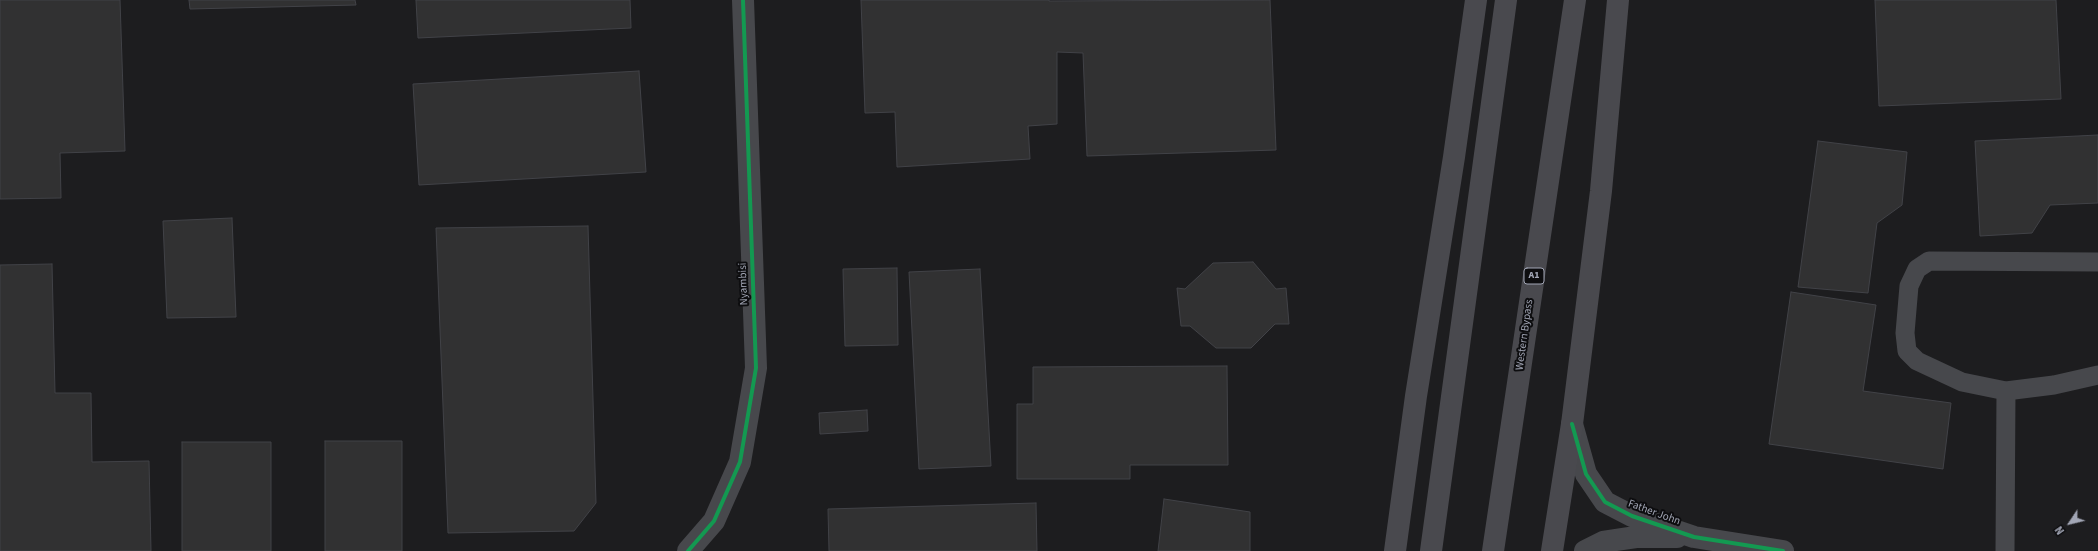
<!DOCTYPE html>
<html>
<head>
<meta charset="utf-8">
<style>
	body { margin:0 }
	#map { position:relative; width:2098px; height:551px; overflow:hidden; background:#131313; font-family:"Source Sans 3",sans-serif }
	canvas { display:block }
	.north { position:absolute; left:2050px; top:503px; width:40px; height:40px; -webkit-text-stroke:3px #0d0d0f; paint-order:stroke; rotate:235deg; font-size:11px; font-weight:700; line-height:16px; text-align:center; color:#a2a6b5 }
	.north::after { content:''; display:block; margin:auto; width:14px; height:18px; background:#a2a6b5; clip-path:polygon(50% 0,100% 100%,50% 72%,0 100%) }
</style>
</head>
<body>
<div id="map">
<canvas width="2098" height="551"></canvas>
<div class="north">N</div>
</div>
<script>
const ctx = document.querySelector('canvas').getContext('2d');
ctx.lineJoin = 'round';
function fill(path, color) {
  ctx.fillStyle = color;
  ctx.fill(path, 'evenodd');
}
function poly(rows) {
  const path = new Path2D();
  for (const r of rows) {
    path.moveTo(r[0], r[1]);
    for (let i = 2; i < r.length; i += 2) path.lineTo(r[i], r[i + 1]);
  }
  return path;
}
function stroke(path, color, width, dash) {
  ctx.strokeStyle = color;
  ctx.lineWidth = width;
  ctx.lineCap = dash ? 'butt' : 'round';
  ctx.setLineDash(dash || []);
  ctx.stroke(path);
}
function write(font, color, halo, rows, align = 'center') {
  ctx.font = font + ' "Source Sans 3",sans-serif';
  ctx.lineWidth = 4;
  ctx.setLineDash([]);
  ctx.textBaseline = 'middle';
  ctx.strokeStyle = halo;
  ctx.fillStyle = color;
  for (const [text, x, y, turn = 0] of rows) {
    ctx.save();
    ctx.translate(x, y);
    ctx.rotate((+turn || 0) * Math.PI / 180);
    ctx.textAlign = isNaN(turn) ? turn : align;
    if (halo) ctx.strokeText(text, 0, 0);
    ctx.fillText(text, 0, 0);
    ctx.restore();
  }
}
fill(poly([
	[0,0,2098,0,2098,551,0,551]
]), '#1d1d1f');
const building = poly([
	[0,0,120,0,125,151,60,153,61,198,0,199,0,0],
	[189,0,355,0,356,5,190,9,189,0],
	[416,0,630,0,631,28,418,38,416,0],
	[861,0,1049,0,1049,1,1270,0,1276,150,1087,156,1083,53,1057,52,1057,124,1028,126,1030,159,897,167,895,112,865,113,861,0],
	[1875,0,2056,0,2061,99,1879,106,1875,0],
	[639,71,646,172,419,185,413,84,639,71],
	[2098,135,2098,203,2050,205,2032,233,1980,236,1975,141,2098,135],
	[1818,141,1907,152,1902,205,1877,223,1868,293,1798,287,1818,141],
	[232,218,236,317,167,318,163,221,232,218],
	[588,226,596,503,574,531,448,533,436,228,588,226],
	[1253,262,1276,289,1286,288,1289,324,1275,324,1251,348,1216,348,1190,326,1181,326,1177,288,1185,289,1213,263,1253,262],
	[52,264,55,393,91,393,92,462,149,461,151,551,0,551,0,265,52,264],
	[897,268,898,345,845,346,843,269,897,268],
	[980,269,991,466,919,469,909,272,980,269],
	[1791,292,1876,305,1863,391,1951,403,1943,469,1769,444,1791,292],
	[1227,366,1228,465,1130,465,1130,479,1017,479,1017,404,1033,404,1033,367,1227,366],
	[867,410,868,431,820,434,819,413,867,410],
	[325,441,402,441,402,551,325,551,325,441],
	[182,442,271,442,271,551,182,551,182,442],
	[1164,499,1250,512,1250,551,1158,551,1164,499],
	[1036,503,1037,551,829,551,828,509,1036,503]
]);
fill(building, '#313132');
stroke(building, '#414247', 1);
stroke(poly([
	[2098,262,1929,261,1917,269,1909,286,1905,333,1907,351,1917,361,1962,382,2006,391,2054,385,2098,375],
	[2005,551,2006,391]
]), '#47484c', 19);
stroke(poly([
	[1572,424,1586,474,1605,502,1632,516,1694,537,1783,551],
	[688,551,714,521,740,462,756,368,743,0],
	[1585,551,1603,542,1636,537,1677,537]
]), '#47484c', 22);
stroke(poly([
	[1395,551,1416,396,1454,157,1476,0],
	[1552,551,1572,424,1601,191,1618,0]
]), '#49494e', 22);
stroke(poly([
	[1431,551,1506,0],
	[1493,551,1575,0]
]), '#49494e', 22);
stroke(poly([
	[1572,424,1586,474,1605,502,1632,516,1694,537,1783,551],
	[688,551,714,521,740,462,756,368,743,0]
]), '#139951', 4);
for (const [x, y, w] of [
	[1534,276,20]
]) {
  const box = new Path2D();
  box.roundRect(x - w / 2, y - 8, w, 16, 3);
  ctx.fillStyle = '#0d0d0f';
  ctx.fill(box);
  stroke(box, '#a2a6b5', 1);
}
write('bold 10px', '#a2a6b5', null, [
	["A1",1534,276]
]);
write('11px', '#a2a6b5', '#0d0d0f', [
	["Nyambisi",744,284,-92],
	["Western Bypass",1525,335,-82],
	["Father John",1654,513,20]
]);
</script>
</body>
</html>
